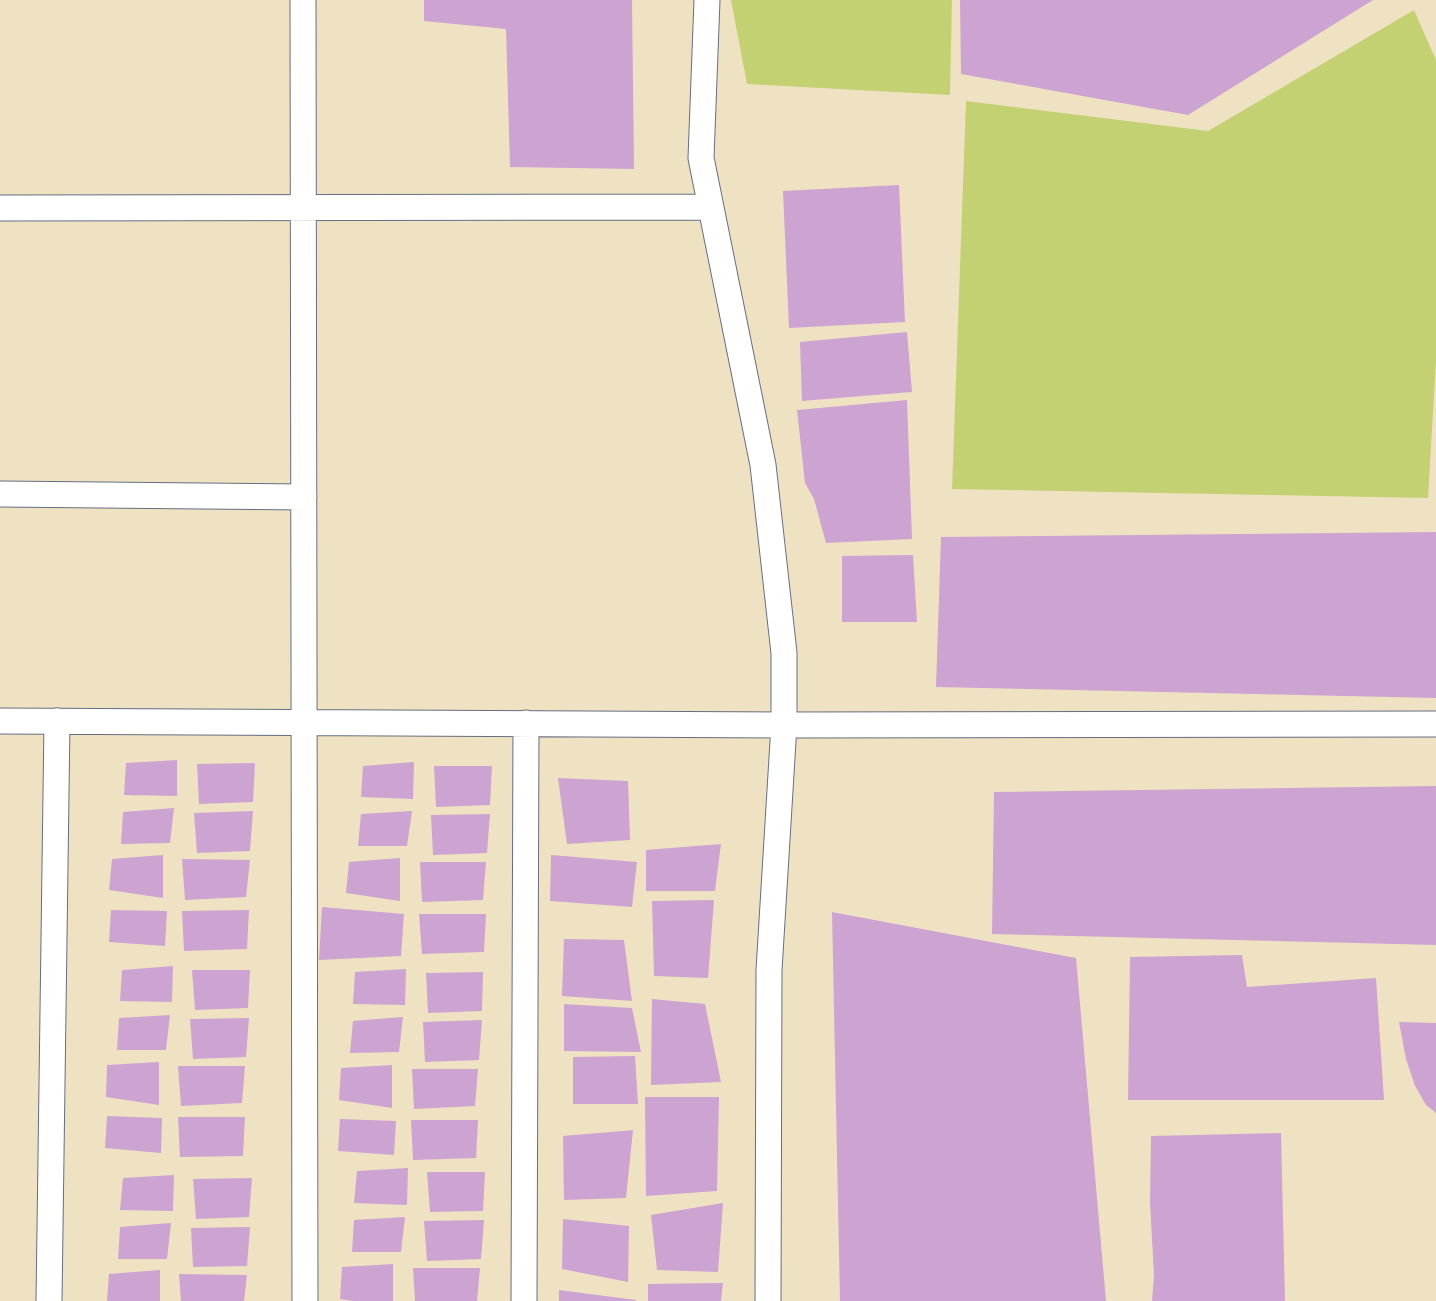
<!DOCTYPE html>
<html>
<head>
<meta charset="utf-8">
<style>
	body { margin:0 }
	canvas { display:block; background:#eee2c2 }
</style>
</head>
<body>
<canvas width="1436" height="1301"></canvas>
<script>
const ctx = document.querySelector('canvas').getContext('2d');
ctx.lineJoin = 'round';
function fill(path, color) {
  ctx.fillStyle = color;
  ctx.fill(path, 'evenodd');
}
function poly(rows) {
  const path = new Path2D();
  for (const r of rows) {
    path.moveTo(r[0], r[1]);
    for (let i = 2; i < r.length; i += 2) path.lineTo(r[i], r[i + 1]);
  }
  return path;
}
function stroke(path, color, width, dash) {
  ctx.strokeStyle = color;
  ctx.lineWidth = width;
  ctx.lineCap = dash ? 'butt' : 'round';
  ctx.setLineDash(dash || []);
  ctx.stroke(path);
}
fill(poly([
	[731,0,952,0,950,95,747,84],
	[1414,10,1436,60,1436,360,1428,498,952,489,966,101,1208,131]
]), '#c4d173');
fill(poly([
	[424,0,632,0,634,169,510,167,506,29,424,21],
	[960,0,1373,0,1188,115,961,74],
	[899,185,905,322,789,328,783,191],
	[907,332,912,392,802,401,800,342],
	[907,400,912,539,826,543,814,499,805,483,797,410],
	[1436,532,1436,698,936,687,941,537],
	[913,555,917,622,842,622,842,556],
	[177,760,177,796,124,795,126,763],
	[414,762,413,799,361,797,363,766],
	[255,763,253,802,199,804,197,764],
	[434,766,492,766,490,805,436,807],
	[558,778,628,781,630,840,567,844],
	[1436,786,1436,945,992,934,994,792],
	[174,808,170,843,121,844,123,812],
	[253,811,250,851,197,853,194,813],
	[412,811,407,846,358,846,361,814],
	[490,814,487,853,433,855,431,815],
	[721,844,715,891,646,891,646,850],
	[163,855,163,898,109,890,112,859],
	[551,855,637,862,632,907,550,901],
	[400,858,400,901,346,893,349,862],
	[182,859,250,860,246,897,185,900],
	[420,862,486,862,483,900,422,902],
	[714,900,708,978,654,976,652,901],
	[322,907,404,914,401,956,319,960],
	[111,910,167,911,165,946,109,942],
	[249,910,247,949,184,951,182,911],
	[832,912,1076,958,1106,1301,840,1301],
	[419,914,486,914,484,952,422,954],
	[564,939,624,940,632,1001,562,996],
	[1242,955,1247,987,1376,978,1384,1100,1128,1100,1130,957],
	[173,966,172,1002,120,1001,122,970],
	[406,969,405,1005,353,1004,355,972],
	[192,970,250,970,248,1008,195,1010],
	[483,972,482,1011,428,1013,426,973],
	[652,999,705,1004,721,1082,651,1085],
	[564,1004,632,1008,641,1052,564,1051],
	[170,1015,166,1050,117,1050,119,1018],
	[403,1017,399,1052,350,1053,353,1021],
	[249,1018,246,1057,193,1059,190,1019],
	[482,1020,479,1060,425,1062,423,1022],
	[1399,1022,1436,1023,1436,1113,1426,1105,1415,1086,1406,1059],
	[635,1056,638,1104,573,1104,573,1057],
	[159,1062,159,1105,106,1097,107,1065],
	[392,1065,392,1108,339,1100,341,1068],
	[178,1066,245,1066,242,1103,181,1106],
	[412,1069,478,1069,475,1106,414,1109],
	[645,1097,719,1097,717,1191,646,1196],
	[107,1116,162,1118,161,1153,105,1148],
	[178,1117,245,1117,243,1156,180,1157],
	[340,1119,396,1121,394,1155,338,1151],
	[411,1120,478,1120,476,1158,413,1160],
	[633,1130,626,1198,564,1200,563,1136],
	[1281,1133,1285,1301,1152,1301,1154,1275,1150,1203,1151,1136],
	[408,1168,407,1205,354,1203,357,1171],
	[427,1172,485,1172,483,1211,430,1212],
	[174,1175,173,1211,120,1210,123,1178],
	[252,1178,249,1217,196,1219,193,1179],
	[723,1203,718,1272,657,1270,651,1215],
	[405,1217,401,1252,352,1252,354,1220],
	[563,1219,629,1226,628,1282,562,1269],
	[484,1220,481,1259,427,1261,424,1221],
	[171,1223,167,1259,118,1259,120,1227],
	[250,1227,247,1266,193,1267,191,1228],
	[393,1264,393,1301,353,1301,340,1299,342,1267],
	[413,1268,480,1268,477,1301,415,1301],
	[160,1270,160,1301,107,1301,109,1274],
	[179,1274,247,1275,244,1301,181,1301],
	[723,1283,721,1301,648,1301,648,1284],
	[559,1290,636,1300,636,1301,559,1301]
]), '#cda4d1');
const street = poly([
	[303,0,305,1301],
	[707,0,701,158,763,465,784,653,784,725,769,970,768,1301],
	[0,208,711,207],
	[0,494,304,497],
	[0,721,784,725,1436,724],
	[49,1301,57,721],
	[524,1301,526,723]
]);
stroke(street, '#656e81', 27);
stroke(street, '#fff', 25);
</script>
</body>
</html>
